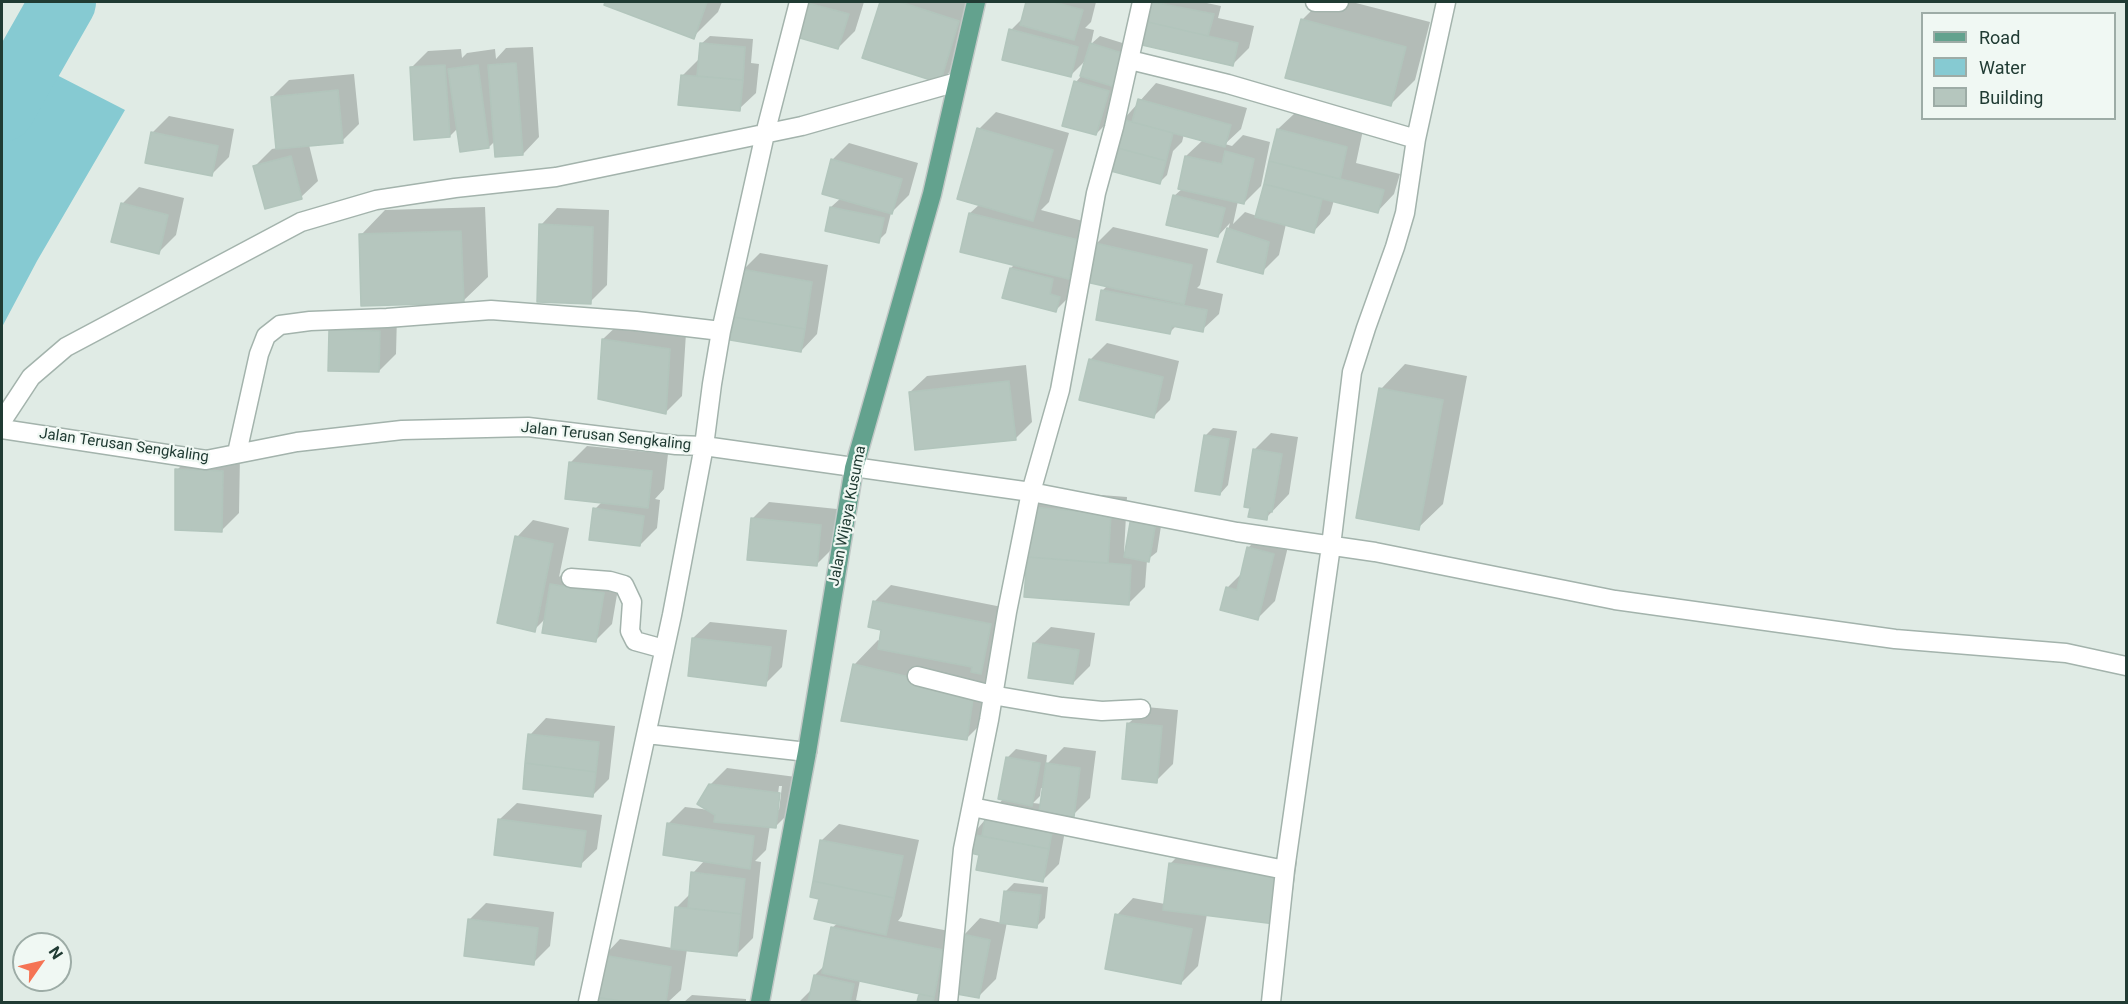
<!DOCTYPE html>
<html>
<head>
<meta charset="utf-8">
<style>
	body { margin:0 }
	#map { position:relative; width:2128px; height:1004px; overflow:hidden; background:#e0ebe5; font-family:Roboto,sans-serif }
	canvas { display:block }
	.frame { position:absolute; inset:0; border:3px solid #203b33; pointer-events:none }
	.legend { position:absolute; left:1921px; top:12px; width:195px; height:108px; box-sizing:border-box; background:#f0f8f3; border:2px solid #9daca6; margin:0; padding:8px 10px; list-style:none; font-size:18px; color:#203b33 }
	.legend li { display:flex; align-items:center; gap:12px; height:30px }
	.legend b { width:30px; border:2px solid #9daca6 }
	.north { position:absolute; left:12px; top:932px; width:60px; height:60px; box-sizing:border-box; background:#f0f8f3; border:2px solid #9daca6; border-radius:50%; rotate:56deg; font-size:16px; font-weight:700; line-height:24px; text-align:center; color:#203b33 }
	.north::after { content:''; display:block; margin:auto; width:21px; height:27px; background:#f57454; clip-path:polygon(50% 0,100% 100%,50% 72%,0 100%) }
</style>
</head>
<body>
<div id="map">
<canvas width="2128" height="1004"></canvas>
<div class="frame"></div>
<ul class="legend">
<li><b style="height:8px;background:#63a28e"></b>Road</li>
<li><b style="height:16px;background:#86cad2"></b>Water</li>
<li><b style="height:16px;background:#b5c6be"></b>Building</li>
</ul>
<div class="north">N</div>
</div>
<script>
const ctx = document.querySelector('canvas').getContext('2d');
ctx.lineJoin = 'round';
function fill(path, color) {
  ctx.fillStyle = color;
  ctx.fill(path, 'evenodd');
}
function poly(rows) {
  const path = new Path2D();
  for (const r of rows) {
    path.moveTo(r[0], r[1]);
    for (let i = 2; i < r.length; i += 2) path.lineTo(r[i], r[i + 1]);
  }
  return path;
}
function stroke(path, color, width, dash) {
  ctx.strokeStyle = color;
  ctx.lineWidth = width;
  ctx.lineCap = dash ? 'butt' : 'round';
  ctx.setLineDash(dash || []);
  ctx.stroke(path);
}
function write(font, color, halo, rows, align = 'center') {
  ctx.font = font + ' Roboto,sans-serif';
  ctx.lineWidth = 4.5;
  ctx.setLineDash([]);
  ctx.textBaseline = 'middle';
  ctx.strokeStyle = halo;
  ctx.fillStyle = color;
  for (const [text, x, y, turn = 0] of rows) {
    ctx.save();
    ctx.translate(x, y);
    ctx.rotate((+turn || 0) * Math.PI / 180);
    ctx.textAlign = isNaN(turn) ? turn : align;
    if (halo) ctx.strokeText(text, 0, 0);
    ctx.fillText(text, 0, 0);
    ctx.restore();
  }
}
fill(poly([
	[10,51,125,110,37,261,2,327,2,67]
]), '#86cad2');
fill(poly([
	[607,2,722,2,718,12,693,37,606,5],
	[804,2,864,2,855,31,838,48],
	[881,2,968,2,956,65,940,82,864,57],
	[1028,2,1096,2,1091,22,1085,28,1094,30,1091,44,1100,36,1132,46,1113,117,1096,134,1076,82,1082,75,1087,59,1071,75,1011,30,1023,18],
	[1154,2,1202,2,1221,6,1218,18,1254,26,1249,48,1232,65,1144,44],
	[1320,2,1352,2,1430,22,1415,80,1390,105,1287,77,1303,19],
	[710,36,753,39,751,63,759,64,756,93,739,109,682,76,700,58,701,44],
	[533,47,539,137,523,154,495,141,489,147,458,128,450,136,411,68,428,51,461,49,462,58,467,53,495,49,496,59,506,48],
	[354,74,359,124,342,141,309,145,318,181,301,197,255,166,272,149,278,148,272,97,289,80],
	[1156,83,1247,108,1241,129,1225,144,1232,146,1243,135,1270,142,1261,186,1244,203,1238,201,1233,224,1245,212,1257,216,1278,129,1295,113,1363,130,1356,163,1400,174,1394,194,1378,211,1334,200,1330,214,1314,231,1286,224,1279,255,1262,272,1219,261,1230,223,1218,236,1174,196,1182,189,1186,156,1203,140,1184,134,1182,142,1173,151,1167,175,1159,183,1123,120],
	[996,112,1069,133,1049,202,1041,210,1094,224,1085,261,1068,278,1076,280,1072,294,1055,311,1011,268,1015,264,961,251,970,213,980,204,979,129],
	[169,116,234,129,229,157,212,174,152,133],
	[849,143,918,163,909,195,891,213,886,233,878,241,831,207,841,198,832,160],
	[139,187,184,198,176,235,159,252,122,204],
	[485,207,488,277,463,301,361,235,385,210],
	[557,208,609,210,607,285,590,302,541,225],
	[1113,227,1208,249,1200,285,1197,288,1223,294,1219,314,1202,330,1177,325,1170,332,1103,290,1108,285,1096,244],
	[760,253,828,265,817,334,801,351,743,270],
	[347,314,397,315,396,354,379,371,330,331],
	[620,323,686,333,682,396,666,412,603,339],
	[1107,343,1179,361,1170,400,1153,417,1090,360],
	[1405,364,1467,376,1443,504,1418,528,1381,389],
	[1026,365,1032,422,1015,439,910,392,927,376],
	[1213,428,1237,431,1228,485,1220,494,1205,436],
	[1271,433,1298,437,1289,494,1266,518,1254,450],
	[587,446,668,454,664,489,655,499,660,500,657,528,640,545,595,509,603,501,570,463],
	[194,453,240,455,239,513,222,530,177,470],
	[1049,491,1127,497,1124,553,1126,553,1163,513,1157,552,1147,560,1145,587,1128,604,1026,596,1032,508],
	[769,502,837,509,833,548,816,565,752,519],
	[533,520,569,528,559,577,568,568,620,577,612,624,595,641,546,618,534,630,517,537],
	[1265,531,1290,538,1275,601,1258,618,1227,588,1242,573,1248,548],
	[891,585,1007,608,998,655,988,665,998,668,991,714,967,738,854,665,878,640,880,641,883,628,874,602],
	[710,622,787,630,782,667,765,684,693,638],
	[1051,627,1095,633,1090,666,1073,683,1034,643],
	[1146,707,1178,710,1173,764,1156,781,1129,723],
	[546,718,615,726,609,779,592,796,530,735],
	[1064,747,1096,751,1090,798,1073,815,1068,814,1059,864,1042,881,980,854,972,835,1003,799,1008,757,1016,749,1047,755,1046,765],
	[1041,788,1044,789,1042,804,1033,803,1040,796],
	[727,768,796,777,793,809,776,826,770,825,766,850,755,861,761,862,753,938,736,955,687,949,681,990,668,1002,595,1002,604,956,620,939,672,948,677,907,691,893,693,873,705,860,669,823,685,807,710,810,710,785],
	[779,786,782,786,779,810,776,810],
	[517,803,602,815,597,849,580,865,500,819],
	[839,824,919,840,902,916,898,921,959,933,946,1002,919,1002,921,993,860,980,856,1000,868,1002,799,1002,812,989,815,975,823,967,833,927,838,923,821,898,811,896,822,840],
	[1187,847,1297,861,1291,906,1274,923,1207,914,1198,966,1181,983,1117,915,1133,898,1165,904,1170,864],
	[1014,883,1048,887,1045,918,1037,926,1007,922,996,979,979,996,964,935,980,918,1002,923,1006,891],
	[486,903,554,912,550,946,533,963,469,920],
	[692,995,746,999,746,1002,684,1002]
]), '#0003');
stroke(poly([
	[2,109,63,2]
]), '#86cad2', 66);
const building = poly([
	[605,2,707,2,694,39,604,5,605,2],
	[803,2,849,14,838,49,793,36,803,2],
	[880,2,900,2,959,21,940,83,862,58,880,2],
	[1026,2,1053,2,1083,10,1074,40,1020,25,1026,2],
	[1152,2,1214,14,1208,36,1148,22,1152,2],
	[1301,19,1406,47,1391,106,1285,78,1301,19],
	[1148,22,1238,43,1233,66,1142,45,1148,22],
	[1009,29,1078,47,1071,77,1002,60,1009,29],
	[700,43,745,47,743,80,697,76,700,43],
	[1090,43,1125,54,1115,87,1080,76,1090,43],
	[516,63,523,155,495,157,488,65,516,63],
	[445,65,450,137,414,140,410,67,445,65],
	[478,65,489,148,460,152,448,69,478,65],
	[681,75,743,80,740,111,678,105,681,75],
	[1074,81,1109,91,1096,135,1062,126,1074,81],
	[338,90,343,143,276,149,271,97,338,90],
	[1138,99,1231,125,1225,147,1132,122,1138,99],
	[1121,119,1173,133,1166,161,1114,147,1121,119],
	[977,128,1053,150,1033,221,957,199,977,128],
	[1277,129,1347,147,1340,179,1269,161,1277,129],
	[151,132,218,146,212,176,145,163,151,132],
	[1114,147,1166,161,1160,184,1107,170,1114,147],
	[1225,151,1254,159,1244,204,1178,189,1185,156,1222,164,1225,151],
	[291,156,302,199,265,209,253,166,291,156],
	[831,159,902,179,892,214,822,194,831,159],
	[1269,161,1384,190,1378,213,1264,184,1269,161],
	[1264,184,1322,199,1314,233,1255,217,1264,184],
	[1173,195,1225,208,1218,237,1166,225,1173,195],
	[121,203,168,215,159,254,111,242,121,203],
	[830,207,884,218,879,243,825,231,830,207],
	[969,213,1078,240,1069,279,960,252,969,213],
	[539,224,593,227,591,304,537,302,539,224],
	[1227,228,1269,242,1263,274,1217,262,1227,228],
	[461,231,464,303,361,306,359,234,461,231],
	[1095,243,1192,265,1184,304,1086,282,1095,243],
	[1010,268,1053,279,1050,294,1060,297,1056,312,1002,298,1010,268],
	[741,269,812,282,805,329,734,317,741,269],
	[1101,290,1207,310,1203,332,1172,326,1170,334,1096,320,1101,290],
	[734,317,805,329,801,352,730,340,734,317],
	[329,330,380,331,379,372,328,371,329,330],
	[602,339,670,349,666,414,598,399,602,339],
	[1089,359,1163,377,1154,418,1079,400,1089,359],
	[1009,381,1016,440,915,450,909,392,1009,381],
	[1379,388,1443,400,1419,530,1356,518,1379,388],
	[1204,435,1229,439,1220,495,1195,491,1204,435],
	[1253,449,1282,454,1272,512,1268,511,1267,520,1248,517,1250,508,1244,507,1253,449],
	[569,462,652,471,648,508,565,499,569,462],
	[175,469,223,471,222,532,175,530,175,469],
	[1031,507,1111,514,1108,563,1027,557,1031,507],
	[593,508,644,516,640,546,589,540,593,508],
	[1131,517,1156,521,1149,562,1124,557,1131,517],
	[751,518,821,525,817,566,747,560,751,518],
	[515,536,553,544,535,632,497,623,515,536],
	[1247,547,1274,554,1258,620,1220,610,1226,587,1237,590,1247,547],
	[1027,557,1131,565,1129,605,1024,597,1027,557],
	[550,584,604,593,596,642,542,633,550,584],
	[873,601,991,624,981,674,971,672,972,667,878,649,881,630,868,627,873,601],
	[692,638,771,647,766,686,688,676,692,638],
	[1033,643,1079,650,1073,684,1028,678,1033,643],
	[853,664,974,692,967,740,841,721,853,664],
	[1127,723,1162,726,1157,783,1122,779,1127,723],
	[528,734,599,742,596,772,525,763,528,734],
	[1006,757,1040,763,1032,806,998,799,1006,757],
	[525,763,596,772,593,797,523,789,525,763],
	[1046,763,1080,768,1074,817,1039,812,1046,763],
	[709,784,780,793,776,828,714,822,715,815,697,804,709,784],
	[986,813,1053,826,1049,849,982,836,986,813],
	[498,819,586,831,581,867,494,855,498,819],
	[667,823,754,836,750,869,663,855,667,823],
	[970,834,1049,849,1043,882,976,870,979,855,966,852,970,834],
	[820,840,903,856,894,898,813,881,820,840],
	[1169,863,1281,877,1275,924,1163,910,1169,863],
	[691,872,745,879,741,914,688,908,691,872],
	[813,881,894,898,886,935,814,919,819,899,810,897,813,881],
	[1004,891,1041,895,1037,928,1000,923,1004,891],
	[675,907,741,914,737,956,671,949,675,907],
	[1115,914,1192,929,1181,984,1105,969,1115,914],
	[468,919,538,928,534,965,464,956,468,919],
	[831,927,943,950,934,997,822,973,831,927],
	[962,934,990,940,979,998,951,993,962,934],
	[602,955,671,967,666,1002,628,1002,594,997,602,955],
	[814,975,854,984,850,1002,808,1002,814,975],
	[919,994,934,997,933,1002,917,1002,919,994],
	[594,997,628,1002,593,1002,594,997]
]);
fill(building, '#b5c6be');
stroke(building, '#b2c5bc', 1.5);
const minor = poly([
	[1315,2,1339,2],
	[1130,60,1228,84,1416,139],
	[2,421,31,377,66,347,301,222,376,200,455,188,556,177,802,126,957,82],
	[2,429,206,460,297,442,402,430,528,427,676,445,704,446,1031,492,1237,532,1375,552,1615,600,1895,639,2066,653,2126,666],
	[237,453,259,354,266,336,280,325,310,321,387,318,491,310,636,321,721,331],
	[571,578,610,581,624,585,632,602,630,631,635,641,664,649],
	[917,676,992,695,1062,707,1102,711,1141,709],
	[647,734,807,752],
	[972,807,1285,870],
	[588,1002,672,615,704,446,712,384,721,331,765,134,799,2],
	[948,1002,963,849,989,720,1007,612,1031,492,1060,390,1096,193,1114,127,1142,2],
	[1271,1002,1285,870,1331,546,1352,372,1366,328,1395,247,1405,213,1416,139,1446,2]
]);
const major = poly([
	[760,1002,807,752,854,468,932,194,976,2]
]);
stroke(minor, '#a3b3ac', 21);
stroke(major, '#c1c8c6', 21);
stroke(minor, '#fff', 18);
stroke(major, '#63a28e', 18);
write('15px', '#203b33', '#f0f8f3', [
	["Jalan Terusan Sengkaling",606,437,6],
	["Jalan Terusan Sengkaling",124,446,8],
	["Jalan Wijaya Kusuma",848,516,-79]
]);
</script>
</body>
</html>
